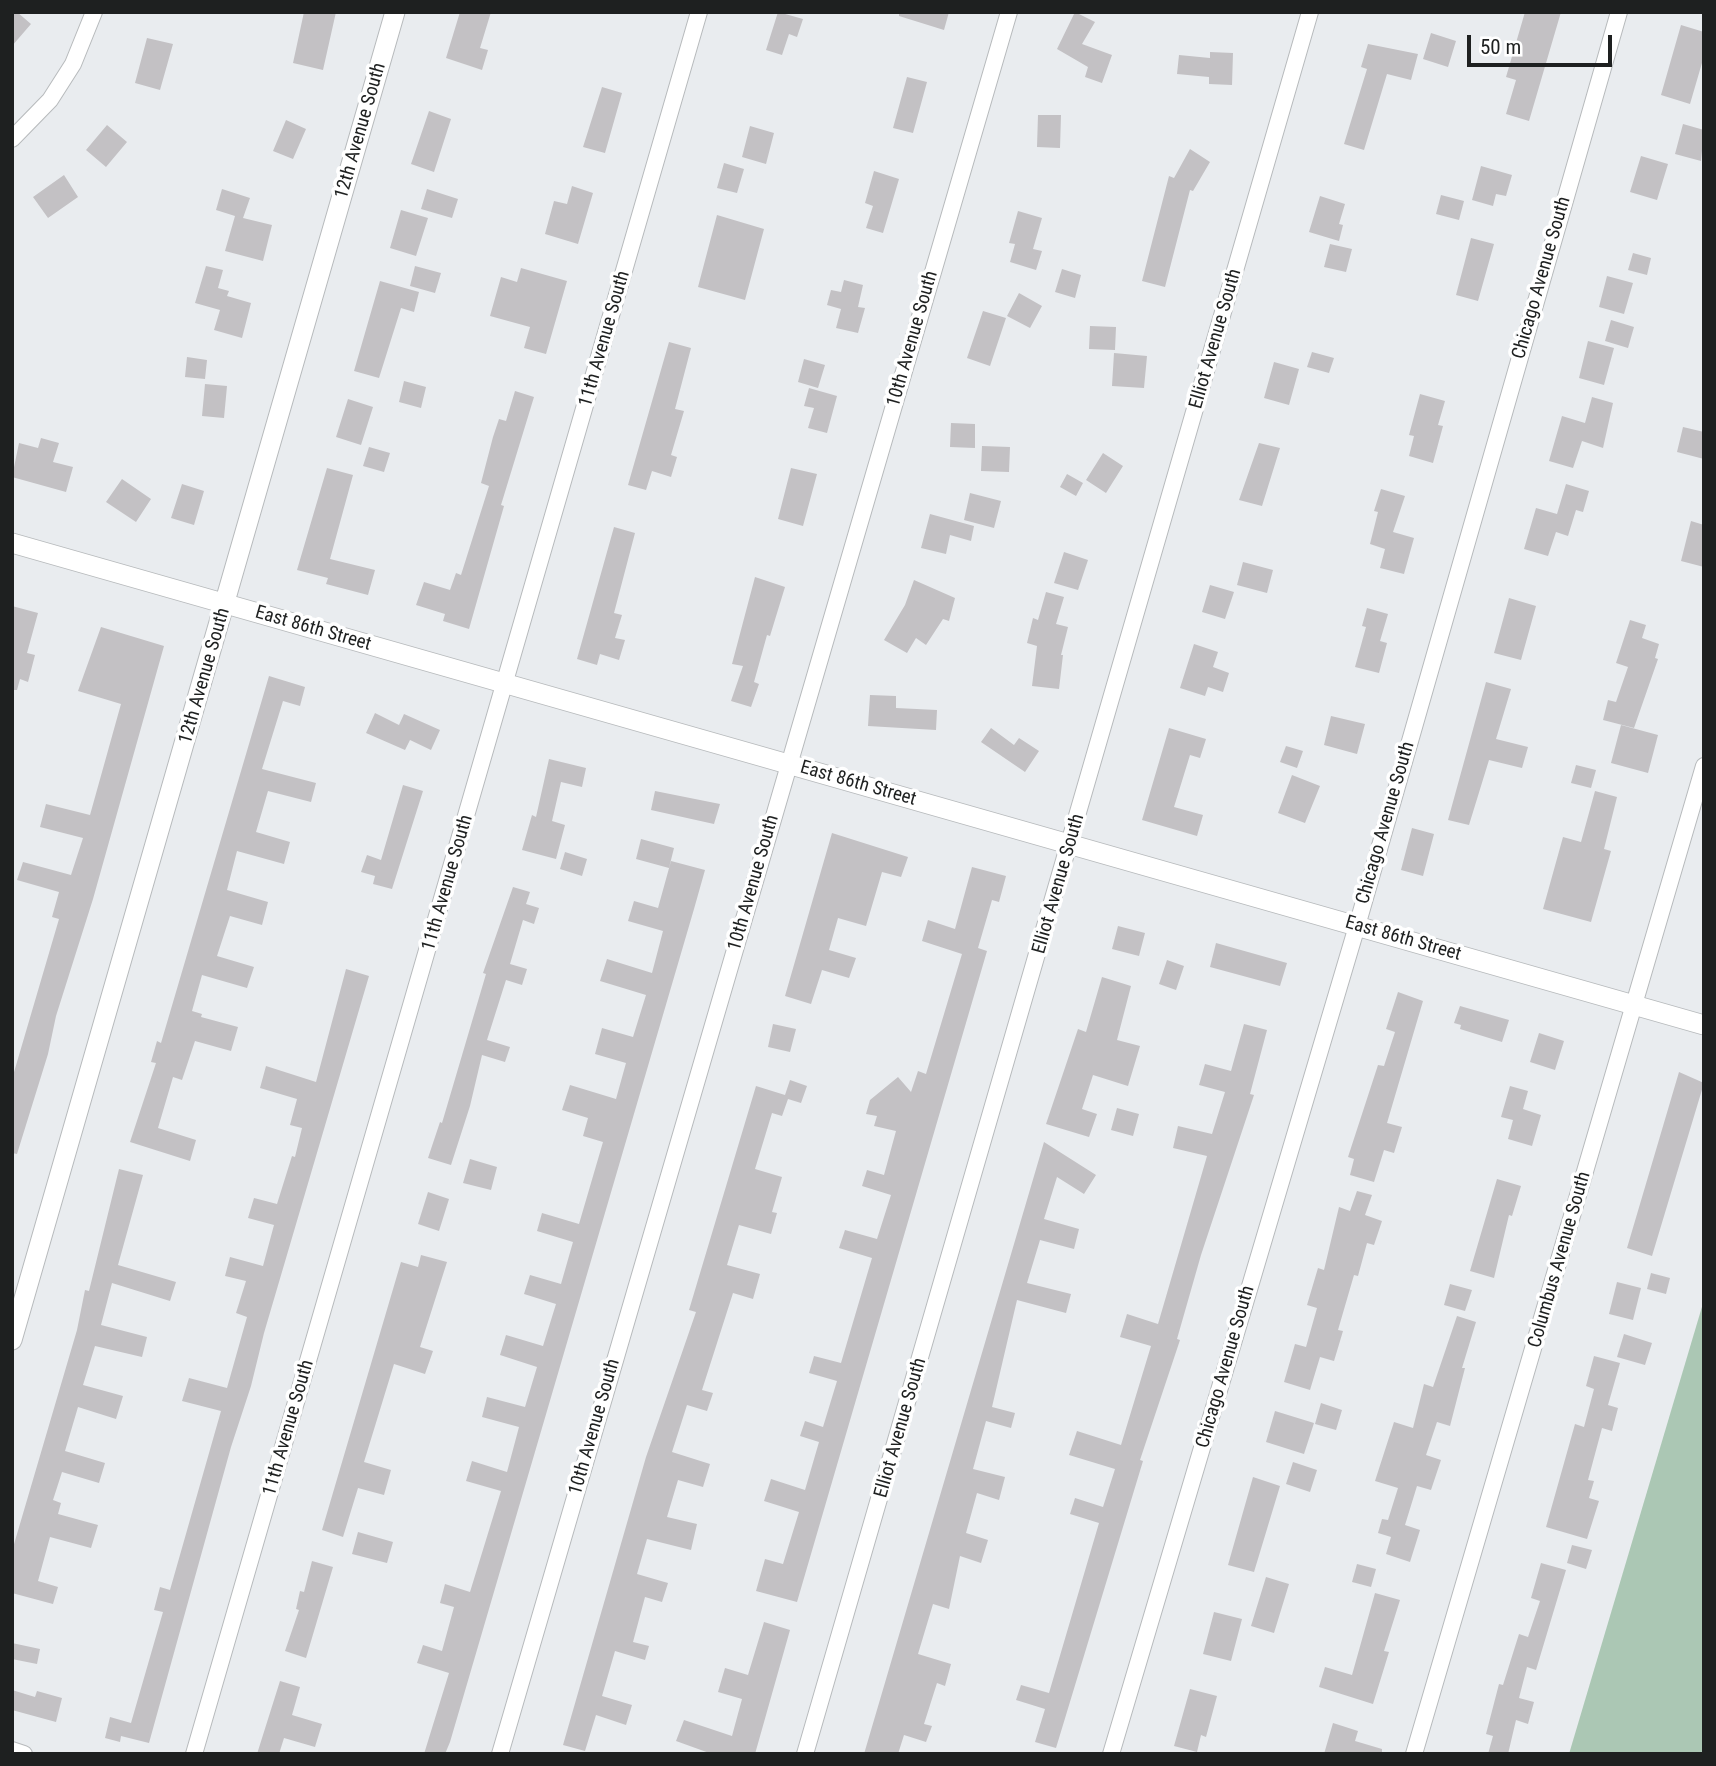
<!DOCTYPE html>
<html>
<head>
<meta charset="utf-8">
<style>
	body { margin:0 }
	#map { position:relative; width:1716px; height:1766px; overflow:hidden; background:#e9ecef; font-family:"Roboto Condensed",sans-serif }
	canvas { display:block }
	.frame { position:absolute; inset:0; border:14px solid #1e2020; pointer-events:none }
	.scale { position:absolute; left:1467px; top:35px; width:145px; height:32px; box-sizing:border-box; border:4px solid #1e2020; border-top:0; padding-left:9px; font-size:21px; line-height:24px; white-space:nowrap; color:#1e2020; -webkit-text-stroke:5px #fff; paint-order:stroke }
</style>
</head>
<body>
<div id="map">
<canvas width="1716" height="1766"></canvas>
<div class="frame"></div>
<div class="scale">50 m</div>
</div>
<script>
const ctx = document.querySelector('canvas').getContext('2d');
ctx.lineJoin = 'round';
function fill(path, color) {
  ctx.fillStyle = color;
  ctx.fill(path, 'evenodd');
}
function poly(rows) {
  const path = new Path2D();
  for (const r of rows) {
    path.moveTo(r[0], r[1]);
    for (let i = 2; i < r.length; i += 2) path.lineTo(r[i], r[i + 1]);
  }
  return path;
}
function stroke(path, color, width, dash) {
  ctx.strokeStyle = color;
  ctx.lineWidth = width;
  ctx.lineCap = dash ? 'butt' : 'round';
  ctx.setLineDash(dash || []);
  ctx.stroke(path);
}
function write(font, color, halo, rows, align = 'center') {
  ctx.font = font + ' "Roboto Condensed",sans-serif';
  ctx.lineWidth = 7;
  ctx.setLineDash([]);
  ctx.textBaseline = 'middle';
  ctx.strokeStyle = halo;
  ctx.fillStyle = color;
  for (const [text, x, y, turn = 0] of rows) {
    ctx.save();
    ctx.translate(x, y);
    ctx.rotate((+turn || 0) * Math.PI / 180);
    ctx.textAlign = isNaN(turn) ? turn : align;
    if (halo) ctx.strokeText(text, 0, 0);
    ctx.fillText(text, 0, 0);
    ctx.restore();
  }
}
fill(poly([
	[1704,1300,1704,1754,1569,1754]
]), '#abc7b4');
fill(poly([
	[12,12,17,12,31,24,12,46],
	[304,12,336,12,323,70,293,63],
	[460,12,491,12,480,48,488,50,482,70,446,58],
	[778,12,803,19,797,37,789,34,782,55,766,50],
	[899,12,949,12,944,30,899,16],
	[1075,12,1095,22,1082,44,1112,55,1102,83,1085,77,1088,67,1057,49],
	[1525,12,1561,12,1529,121,1506,114,1516,80,1506,77],
	[1681,25,1704,32,1704,56,1690,104,1661,95],
	[1431,33,1456,41,1448,67,1423,59],
	[147,38,173,44,160,90,135,83],
	[1368,44,1418,54,1411,80,1387,74,1364,150,1344,144,1367,69,1361,67],
	[1210,52,1233,53,1232,85,1209,84,1209,77,1177,74,1179,55,1210,58],
	[907,77,927,82,913,133,893,128],
	[602,87,622,93,605,153,583,147],
	[429,111,451,119,434,172,411,164],
	[1038,115,1061,115,1060,148,1037,147],
	[286,120,306,129,293,159,273,151],
	[1683,124,1704,130,1701,161,1675,154],
	[107,125,127,142,106,167,86,150],
	[750,126,774,133,766,164,742,157],
	[1190,149,1210,162,1193,191,1190,190,1165,287,1142,281,1169,176,1174,178],
	[1641,156,1668,164,1657,200,1630,192],
	[724,163,744,169,737,193,717,188],
	[1481,166,1512,175,1506,196,1496,194,1493,206,1472,200],
	[874,171,899,179,883,233,866,228,873,206,865,203],
	[64,175,78,197,48,218,33,197],
	[572,186,593,193,578,244,545,234,554,201,567,204],
	[222,189,250,198,243,218,272,225,263,261,225,251,235,216,216,210],
	[427,189,458,199,452,218,421,209],
	[1441,195,1464,201,1459,220,1436,214],
	[1320,196,1345,204,1339,224,1343,225,1339,241,1309,232],
	[401,210,428,218,416,256,390,248],
	[1018,211,1042,218,1033,249,1042,251,1036,270,1010,262,1015,244,1009,243],
	[717,215,764,229,745,300,698,287],
	[1471,238,1494,244,1478,301,1456,295],
	[1330,244,1352,249,1346,272,1324,267],
	[1633,253,1651,258,1647,275,1628,270],
	[206,266,223,270,218,288,229,291,227,296,251,303,242,338,214,330,220,310,195,303],
	[415,266,441,273,435,293,410,286],
	[521,268,567,281,546,354,524,348,530,327,490,316,501,277,517,282],
	[1062,269,1081,275,1075,298,1055,292],
	[1607,276,1633,283,1624,314,1599,307],
	[844,280,863,285,858,307,865,308,858,333,836,328,841,309,827,305,831,290,841,292],
	[380,281,419,292,414,312,401,308,379,378,354,371],
	[1019,293,1042,306,1030,328,1007,316],
	[983,311,1006,318,990,366,967,358],
	[1611,320,1634,327,1628,348,1605,341],
	[1090,326,1116,327,1115,350,1089,349],
	[1588,341,1614,348,1604,385,1579,378],
	[669,342,691,348,675,409,684,411,671,455,677,457,671,477,652,471,646,490,628,485],
	[1312,352,1334,358,1329,373,1307,367],
	[1114,353,1147,356,1144,388,1112,386],
	[187,357,207,360,205,379,185,377],
	[804,359,825,365,818,388,798,382],
	[1274,362,1299,369,1289,405,1264,398],
	[404,381,426,387,421,408,399,402],
	[205,384,227,386,224,418,202,416],
	[809,388,837,396,827,433,808,428,814,408,804,406],
	[515,391,534,397,501,505,504,506,469,629,443,621,445,614,416,605,424,582,450,590,456,573,461,575,489,486,481,483,493,437,499,419,506,421],
	[1420,394,1445,401,1438,425,1443,426,1433,463,1409,456,1414,436,1409,435],
	[1592,397,1613,403,1603,448,1582,441,1573,468,1549,461,1562,416,1585,423],
	[348,399,373,407,361,445,336,437],
	[951,423,975,424,975,448,950,447],
	[1683,427,1704,432,1704,459,1677,452],
	[41,438,59,443,53,462,73,467,66,492,12,477,19,443,38,448],
	[1259,443,1280,448,1262,506,1239,500],
	[982,446,1010,447,1009,472,981,471],
	[369,447,390,453,384,472,363,466],
	[1103,453,1123,466,1106,493,1086,480],
	[327,468,353,475,330,559,375,570,368,595,326,584,328,578,297,570],
	[791,468,817,474,803,526,778,519],
	[1067,474,1083,483,1076,496,1060,487],
	[122,479,151,499,136,522,106,502],
	[182,484,204,491,194,525,171,518],
	[1566,484,1589,491,1583,512,1576,510,1568,536,1556,532,1548,556,1524,549,1536,508,1557,514],
	[1381,489,1405,496,1393,532,1414,538,1404,574,1380,568,1385,549,1370,544,1378,512,1374,511],
	[970,493,1001,501,994,528,964,520],
	[930,514,974,526,971,541,950,535,946,554,921,548],
	[1691,521,1704,525,1704,567,1681,561],
	[614,527,635,533,614,613,622,615,615,638,625,640,619,660,600,654,597,665,577,659],
	[1064,552,1088,560,1078,590,1054,583],
	[1243,562,1273,570,1267,593,1237,585],
	[755,577,785,587,770,636,767,635,754,682,759,684,751,707,731,701,743,666,732,664],
	[914,580,955,598,949,621,943,619,926,645,916,638,907,653,884,640,905,605],
	[1210,585,1234,592,1225,619,1202,612],
	[1046,592,1064,597,1056,624,1068,627,1061,655,1063,655,1059,689,1032,686,1037,646,1027,643,1033,618,1038,620],
	[1509,598,1536,606,1521,660,1494,653],
	[12,606,38,613,27,653,35,655,28,682,20,679,17,690,12,690],
	[1367,608,1388,614,1380,641,1387,643,1379,673,1355,667,1366,627,1362,626],
	[1630,620,1646,625,1642,638,1659,644,1655,658,1658,659,1634,728,1603,720,1608,700,1616,702,1628,667,1616,663],
	[101,627,164,646,93,899,56,1016,48,1054,17,1154,12,1153,12,1079,59,919,52,917,59,892,17,880,23,862,71,875,83,838,40,827,46,804,90,815,121,704,78,691],
	[1194,644,1218,652,1213,667,1229,673,1223,692,1208,687,1205,696,1180,688],
	[269,676,305,687,300,706,283,701,262,769,316,783,311,802,268,791,256,832,290,842,284,864,237,851,227,890,268,902,262,925,230,916,217,956,254,967,247,988,202,975,192,1011,202,1014,201,1017,238,1027,231,1051,195,1041,182,1080,173,1077,158,1128,196,1140,190,1161,130,1142,156,1063,151,1062,157,1041,161,1043],
	[1486,682,1511,689,1496,739,1528,747,1522,768,1489,760,1469,825,1448,820],
	[870,695,896,696,896,708,937,710,936,730,868,726],
	[375,713,399,725,404,714,440,730,431,750,410,740,405,750,366,733],
	[1331,716,1365,724,1357,754,1324,745],
	[1621,725,1658,735,1648,773,1611,763],
	[991,728,1014,745,1019,738,1039,751,1025,772,981,742],
	[1169,728,1206,739,1200,758,1190,755,1174,807,1203,815,1197,836,1142,820],
	[1286,746,1303,751,1297,768,1280,762],
	[549,759,586,768,582,787,561,782,552,821,565,825,556,859,522,850,532,815,536,817],
	[1576,765,1596,770,1591,788,1571,783],
	[1292,775,1320,786,1305,823,1278,813],
	[403,785,423,791,392,889,373,884,375,876,361,872,367,855,381,860],
	[655,791,720,804,714,824,651,810],
	[1595,791,1617,797,1604,849,1611,851,1591,922,1543,909,1563,837,1581,842],
	[1412,828,1434,834,1423,876,1401,870],
	[832,833,908,857,901,877,882,872,866,926,838,918,829,950,856,958,849,978,822,970,811,1004,785,996],
	[641,839,674,848,669,868,636,859],
	[565,852,587,859,582,876,560,869],
	[671,861,705,870,694,909,450,1742,445,1754,424,1754,449,1673,417,1663,423,1645,442,1651,454,1607,440,1603,445,1584,470,1592,501,1491,466,1481,472,1461,507,1472,519,1427,482,1417,487,1397,525,1407,537,1367,500,1355,506,1335,543,1346,556,1304,524,1294,530,1275,561,1284,573,1242,537,1231,542,1213,579,1224,603,1142,583,1136,588,1118,562,1110,570,1085,616,1099,626,1063,595,1054,602,1028,633,1037,646,995,600,981,607,959,652,973,663,931,628,921,634,901,658,908],
	[972,867,1006,876,999,902,992,900,978,948,987,951,797,1602,756,1591,765,1559,783,1564,799,1512,764,1501,771,1479,805,1490,819,1442,800,1436,805,1421,823,1427,837,1381,809,1373,814,1356,841,1363,872,1258,839,1248,845,1230,877,1239,891,1195,862,1186,867,1170,884,1175,896,1131,874,1126,877,1116,866,1114,870,1100,898,1077,911,1092,918,1071,926,1074,962,954,922,941,928,920,955,929],
	[513,887,530,892,526,904,539,908,534,924,523,920,510,964,527,969,522,985,506,980,487,1040,510,1047,505,1062,482,1055,470,1106,451,1165,428,1158,440,1122,442,1123,486,974,483,973],
	[1118,926,1145,933,1139,956,1112,949],
	[1216,943,1287,963,1280,986,1210,967],
	[1167,960,1184,966,1176,990,1159,984],
	[346,969,369,976,264,1333,251,1386,231,1447,149,1743,121,1736,120,1742,105,1738,110,1717,131,1723,163,1612,154,1610,160,1587,170,1590,221,1411,182,1401,189,1378,227,1388,247,1317,236,1313,246,1281,225,1276,230,1257,263,1266,274,1225,248,1218,254,1198,277,1204,292,1156,295,1157,302,1128,290,1125,297,1099,260,1088,266,1066,316,1082],
	[1102,977,1131,986,1117,1040,1140,1046,1128,1086,1093,1075,1082,1109,1097,1114,1089,1137,1046,1124,1078,1029,1086,1032],
	[1398,992,1423,1001,1387,1123,1402,1127,1394,1153,1384,1150,1374,1182,1350,1175,1354,1159,1348,1157,1378,1065,1384,1066,1395,1032,1386,1029],
	[1460,1006,1509,1020,1502,1042,1460,1029,1461,1025,1454,1023],
	[773,1024,796,1029,790,1052,768,1047],
	[1244,1024,1267,1030,1250,1094,1254,1095,1201,1255,1177,1339,1180,1340,1140,1460,1143,1461,1056,1748,1035,1742,1045,1709,1016,1700,1021,1685,1049,1693,1099,1523,1070,1514,1075,1498,1103,1507,1115,1469,1069,1455,1077,1431,1121,1445,1151,1346,1120,1337,1127,1314,1158,1324,1207,1156,1173,1148,1178,1126,1212,1134,1225,1092,1199,1085,1205,1064,1231,1071],
	[1539,1033,1564,1041,1555,1070,1530,1062],
	[1679,1072,1704,1083,1652,1256,1627,1248],
	[790,1080,807,1086,801,1103,788,1099,782,1116,772,1113,755,1169,782,1177,772,1212,777,1213,771,1234,739,1225,727,1265,760,1274,753,1299,733,1293,702,1390,713,1393,707,1411,687,1405,672,1452,710,1464,703,1487,678,1480,667,1517,697,1524,691,1550,647,1539,637,1574,668,1583,662,1602,645,1597,633,1642,649,1646,645,1660,615,1651,602,1696,632,1705,626,1725,596,1715,585,1751,563,1745,646,1457,696,1312,689,1310,756,1086,785,1095],
	[1510,1086,1528,1091,1523,1109,1541,1115,1532,1146,1508,1139,1513,1120,1501,1117],
	[1117,1108,1139,1114,1133,1136,1111,1130],
	[1044,1142,1096,1175,1084,1194,1057,1177,1044,1219,1079,1229,1074,1249,1040,1240,1027,1283,1071,1294,1066,1313,1017,1300,992,1407,1015,1413,1011,1428,986,1421,973,1469,1005,1477,999,1500,977,1493,966,1533,988,1540,981,1563,960,1556,949,1609,933,1604,918,1654,951,1664,945,1686,937,1683,924,1724,932,1726,926,1742,904,1735,898,1754,864,1754],
	[470,1159,497,1167,491,1190,463,1183],
	[119,1169,143,1175,118,1265,176,1282,170,1301,112,1283,101,1325,147,1337,142,1357,95,1346,83,1385,123,1396,116,1419,78,1407,65,1451,105,1463,99,1483,62,1472,53,1500,61,1503,58,1514,98,1525,91,1548,50,1537,38,1581,58,1587,53,1604,12,1593,12,1551,77,1330,85,1290,89,1291],
	[1497,1179,1521,1186,1512,1216,1509,1215,1494,1278,1470,1271],
	[1357,1191,1372,1195,1365,1215,1382,1221,1374,1245,1367,1243,1358,1276,1354,1275,1338,1330,1343,1331,1334,1361,1320,1357,1310,1390,1284,1382,1295,1344,1306,1347,1317,1308,1307,1305,1318,1268,1324,1270,1339,1207,1350,1211],
	[428,1192,449,1199,439,1231,418,1224],
	[421,1255,447,1262,420,1347,433,1351,425,1374,394,1364,364,1462,391,1470,384,1495,358,1488,343,1537,322,1530,401,1262,418,1267],
	[1651,1273,1670,1278,1666,1294,1647,1289],
	[1617,1282,1641,1288,1633,1320,1609,1314],
	[1450,1284,1472,1290,1465,1311,1444,1305],
	[1457,1316,1476,1322,1462,1368,1465,1368,1450,1426,1437,1422,1426,1455,1441,1460,1431,1490,1417,1486,1405,1525,1420,1530,1410,1562,1386,1554,1391,1537,1378,1533,1382,1519,1388,1520,1398,1488,1375,1481,1394,1422,1413,1428,1424,1384,1433,1387],
	[1624,1334,1652,1343,1645,1365,1617,1357],
	[1594,1356,1620,1363,1608,1405,1618,1408,1612,1431,1602,1428,1588,1480,1594,1481,1589,1498,1599,1501,1587,1539,1546,1527,1575,1424,1584,1427,1594,1389,1586,1386],
	[1321,1403,1342,1410,1336,1430,1315,1424],
	[1275,1411,1314,1423,1304,1454,1266,1442],
	[1293,1462,1317,1470,1310,1492,1286,1484],
	[1253,1477,1280,1486,1254,1572,1228,1565],
	[358,1532,393,1542,387,1563,352,1554],
	[1572,1545,1592,1550,1586,1569,1567,1563],
	[312,1561,333,1567,306,1658,285,1651,299,1610,296,1609,300,1591,304,1592],
	[1541,1563,1566,1570,1536,1670,1527,1667,1519,1698,1534,1702,1528,1724,1516,1720,1508,1754,1488,1754,1493,1736,1486,1734,1499,1684,1503,1685,1519,1634,1528,1637,1540,1601,1531,1598],
	[1357,1564,1376,1569,1371,1587,1352,1582],
	[1266,1577,1289,1584,1274,1633,1251,1626],
	[1375,1593,1400,1600,1384,1651,1389,1652,1373,1704,1319,1687,1325,1667,1352,1675],
	[1214,1612,1242,1619,1231,1661,1203,1654],
	[764,1622,790,1630,755,1754,712,1754,676,1741,684,1720,732,1736,742,1699,718,1692,725,1668,748,1675],
	[12,1643,40,1649,37,1664,12,1659],
	[280,1681,300,1687,292,1715,322,1724,315,1747,284,1738,279,1754,257,1754],
	[1190,1689,1217,1696,1206,1737,1201,1735,1197,1752,1174,1746],
	[12,1690,35,1697,37,1691,62,1698,56,1722,12,1710],
	[1333,1723,1358,1731,1355,1741,1382,1749,1382,1754,1324,1754]
]), '#c3c1c4');
const minor = poly([
	[12,139,50,100,73,64,94,12],
	[12,1750,24,1754],
	[194,1754,699,12],
	[500,1754,1009,12],
	[805,1754,1310,12],
	[1111,1754,1357,926,1619,12],
	[1414,1754,1704,766]
]);
const tertiary = poly([
	[12,543,1704,1025],
	[12,1340,395,12]
]);
stroke(minor, '#b7babc', 18);
stroke(tertiary, '#b7babc', 21);
stroke(minor, '#fff', 16);
stroke(tertiary, '#fff', 19);
write('19px', '#1e2020', '#fff', [
	["12th Avenue South",361,131,-74],
	["Chicago Avenue South",1542,278,-74],
	["11th Avenue South",605,339,-74],
	["10th Avenue South",913,339,-74],
	["Elliot Avenue South",1216,339,-74],
	["East 86th Street",313,629,16],
	["12th Avenue South",205,676,-74],
	["East 86th Street",858,784,16],
	["Chicago Avenue South",1386,823,-74],
	["11th Avenue South",448,883,-74],
	["10th Avenue South",754,883,-74],
	["Elliot Avenue South",1059,884,-74],
	["East 86th Street",1403,939,16],
	["Columbus Avenue South",1560,1260,-74],
	["Chicago Avenue South",1226,1367,-74],
	["10th Avenue South",595,1427,-74],
	["11th Avenue South",289,1428,-74],
	["Elliot Avenue South",901,1428,-74]
]);
</script>
</body>
</html>
